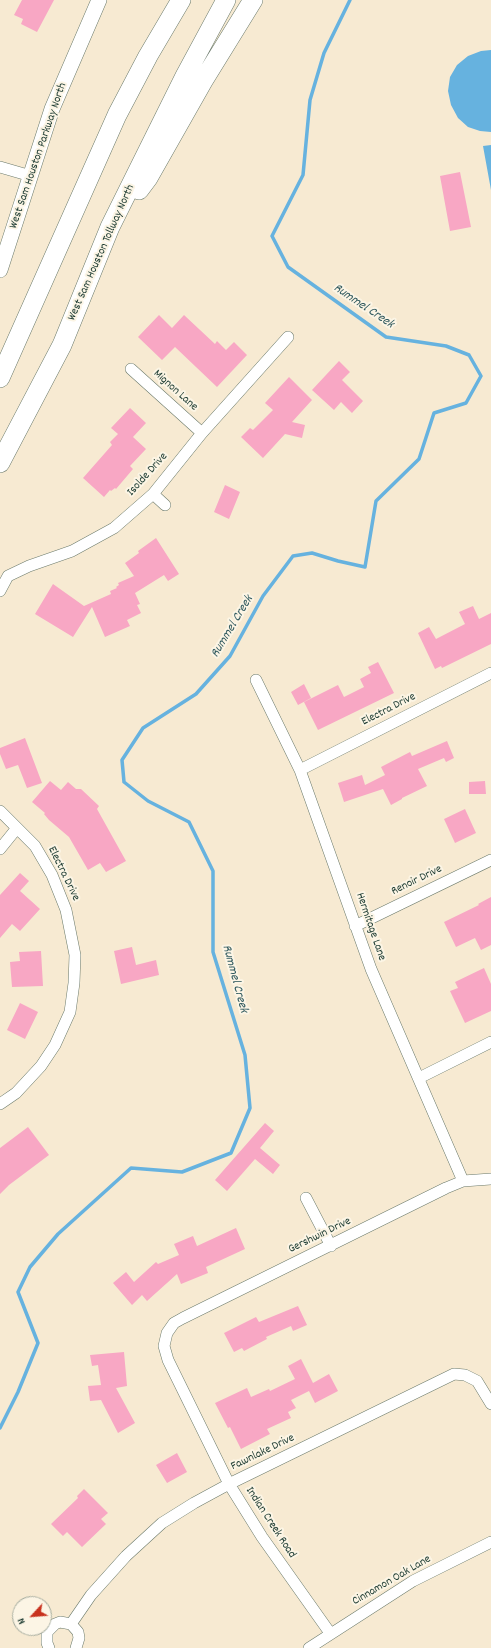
<!DOCTYPE html>
<html>
<head>
<meta charset="utf-8">
<style>
	body { margin:0 }
	#map { position:relative; width:491px; height:1648px; overflow:hidden; background:#f7ead2; font-family:Dekko,sans-serif }
	canvas { display:block }
	.north { position:absolute; left:12px; top:1596px; width:40px; height:40px; box-sizing:border-box; background:#fcf5e5; border:1px solid #a4ab9e; border-radius:50%; rotate:244deg; font-size:11px; font-weight:700; line-height:16px; text-align:center; color:#1f3d34 }
	.north::after { content:''; display:block; margin:auto; width:14px; height:18px; background:#c8321e; clip-path:polygon(50% 0,100% 100%,50% 72%,0 100%) }
</style>
</head>
<body>
<div id="map">
<canvas width="491" height="1648"></canvas>
<div class="north">N</div>
</div>
<script>
const ctx = document.querySelector('canvas').getContext('2d');
ctx.lineJoin = 'round';
function fill(path, color) {
  ctx.fillStyle = color;
  ctx.fill(path, 'evenodd');
}
function poly(rows) {
  const path = new Path2D();
  for (const r of rows) {
    path.moveTo(r[0], r[1]);
    for (let i = 2; i < r.length; i += 2) path.lineTo(r[i], r[i + 1]);
  }
  return path;
}
function stroke(path, color, width, dash) {
  ctx.strokeStyle = color;
  ctx.lineWidth = width;
  ctx.lineCap = dash ? 'butt' : 'round';
  ctx.setLineDash(dash || []);
  ctx.stroke(path);
}
function write(font, color, halo, rows, align = 'center') {
  ctx.font = font + ' Dekko,sans-serif';
  ctx.lineWidth = 4;
  ctx.setLineDash([]);
  ctx.textBaseline = 'middle';
  ctx.strokeStyle = halo;
  ctx.fillStyle = color;
  for (const [text, x, y, turn = 0] of rows) {
    ctx.save();
    ctx.translate(x, y);
    ctx.rotate((+turn || 0) * Math.PI / 180);
    ctx.textAlign = isNaN(turn) ? turn : align;
    if (halo) ctx.strokeText(text, 0, 0);
    ctx.fillText(text, 0, 0);
    ctx.restore();
  }
}
fill(poly([
	[491,50,491,132,480,131,468,127,458,118,451,105,448,91,450,77,457,65,468,56,481,51],
	[491,145,491,190,483,146]
]), '#66b2df');
stroke(poly([
	[0,1428,18,1392,38,1343,18,1292,30,1267,58,1234,131,1168,182,1172,231,1153,250,1108,245,1055,213,952,213,871,189,822,148,801,124,782,122,760,143,728,196,694,230,656,263,596,293,556,312,553,338,561,365,567,376,501,419,459,434,413,466,403,481,376,469,355,446,346,386,337,288,267,272,236,303,175,310,100,324,53,350,0]
]), '#66b2df', 3.5);
fill(poly([
	[22,0,54,0,37,32,21,24,23,19,14,15],
	[460,172,471,227,450,231,440,176],
	[159,315,172,328,184,315,215,344,217,341,226,350,234,342,247,355,217,387,175,347,162,360,138,337],
	[339,361,350,372,342,380,363,401,352,413,341,402,334,410,312,390],
	[289,377,312,400,292,422,305,425,302,438,285,434,263,458,241,437,250,428,253,430,273,410,265,403],
	[130,408,146,423,133,437,146,449,130,466,133,469,116,489,115,488,111,491,110,490,104,497,83,478,112,445,110,442,118,434,111,428],
	[225,485,240,492,229,519,214,512],
	[156,538,179,574,168,581,164,575,135,593,140,604,137,605,141,613,127,620,130,626,105,637,92,607,73,637,35,614,53,584,84,606,111,594,110,591,117,588,116,587,119,585,118,583,134,576,125,563,139,553,138,551],
	[473,606,479,619,491,613,491,644,442,668,441,666,435,669,418,633,429,627,436,639,465,624,459,612],
	[378,662,394,693,318,730,304,702,338,685,344,697,364,687,360,679,371,673,368,667],
	[304,684,311,698,298,705,291,692],
	[25,738,42,783,27,788,18,765,6,769,0,754,0,748],
	[447,741,454,758,446,762,444,758,418,769,427,786,402,798,402,799,391,805,383,789,344,802,338,783,362,775,365,785,385,775,381,767,410,752,412,756],
	[50,781,61,790,68,782,76,789,81,789,99,806,97,809,126,861,106,872,100,863,88,870,69,837,49,820,44,814,45,813,32,802],
	[485,781,486,794,469,794,469,782],
	[465,809,476,833,455,843,444,819],
	[20,873,29,881,20,891,40,909,20,931,12,924,0,938,0,895],
	[491,897,491,945,481,950,475,938,456,947,444,922,479,905,478,904],
	[132,947,136,965,156,960,159,975,121,984,114,951],
	[41,951,43,986,12,987,10,962,20,961,19,952],
	[484,968,491,984,491,1011,465,1023,450,991,458,988,455,982],
	[20,1003,38,1012,25,1039,7,1030],
	[265,1123,274,1131,260,1148,280,1165,273,1174,255,1159,227,1191,215,1180],
	[28,1127,49,1155,9,1185,0,1194,0,1148],
	[236,1228,245,1249,206,1267,208,1273,181,1284,177,1274,147,1301,142,1295,132,1305,113,1283,126,1272,134,1282,156,1262,158,1264,179,1255,174,1244,193,1236,197,1246],
	[298,1306,307,1325,293,1331,291,1326,266,1337,267,1339,244,1351,242,1348,234,1352,224,1333,256,1317,259,1322],
	[124,1352,127,1386,116,1388,135,1423,118,1433,101,1400,90,1401,88,1386,101,1385,98,1365,92,1366,90,1355],
	[301,1359,313,1383,329,1374,338,1391,315,1403,309,1391,291,1400,296,1408,288,1412,291,1418,267,1429,270,1434,241,1449,230,1427,228,1428,215,1403,247,1388,251,1397,269,1389,270,1391,295,1379,288,1366],
	[177,1453,187,1472,167,1483,156,1465],
	[84,1489,108,1513,101,1519,106,1524,82,1547,67,1532,63,1536,51,1524,78,1498,77,1496]
]), '#f8a7c4');
const minor = poly([
	[0,167,31,176],
	[131,369,202,433],
	[153,494,165,505],
	[0,591,8,576,29,566,72,551,114,528,153,494,202,433,288,337],
	[256,680,300,770,371,969,463,1181],
	[300,770,491,673],
	[0,811,35,846,52,875,66,910,75,955,74,983,70,1012,55,1045,41,1066,16,1093,0,1104],
	[0,849,17,828],
	[355,926,491,860],
	[419,1078,491,1042],
	[306,1198,331,1246],
	[71,1624,91,1595,126,1556,162,1523,194,1503,229,1484,454,1374,465,1375,477,1381,491,1404],
	[330,1633,262,1537,229,1484,168,1360,164,1346,167,1333,174,1323,183,1318,446,1188,463,1181,491,1179],
	[49,1648,47,1643,47,1632,55,1624,60,1622,71,1624,78,1632,79,1638,76,1648],
	[309,1648,413,1581,491,1542]
]);
const secondary = poly([
	[0,270,52,109,99,0]
]);
const motorway = poly([
	[139,190,148,178,203,81,253,0],
	[0,378,117,115,148,56,181,0],
	[0,463,62,345,110,227,185,76,226,0]
]);
stroke(minor, '#6b7a6b', 12);
stroke(secondary, '#6b7a6b', 16);
stroke(motorway, '#6b7a6b', 20);
stroke(minor, '#fff', 11);
stroke(secondary, '#fff', 15);
stroke(motorway, '#fff', 19);
write('12px', '#1f3d34', '#fcf5e5', [
	["West Sam Houston Parkway North",39,156,-71],
	["West Sam Houston Tollway North",102,253,-66],
	["Mignon Lane",175,391,42],
	["Isolde Drive",148,475,-48],
	["Electra Drive",389,710,-27],
	["Electra Drive",63,874,64],
	["Renoir Drive",417,881,-26],
	["Hermitage Lane",370,927,71],
	["Gershwin Drive",320,1236,-26],
	["Fawnlake Drive",263,1453,-26],
	["Indian Creek Road",270,1523,57],
	["Cinnamon Oak Lane",392,1581,-30]
]);
write('italic 13px', '#315a5f', '#fcf5e5', [
	["Rummel Creek",363,307,34],
	["Rummel Creek",233,627,-59],
	["Rummel Creek",234,979,75]
]);
</script>
</body>
</html>
